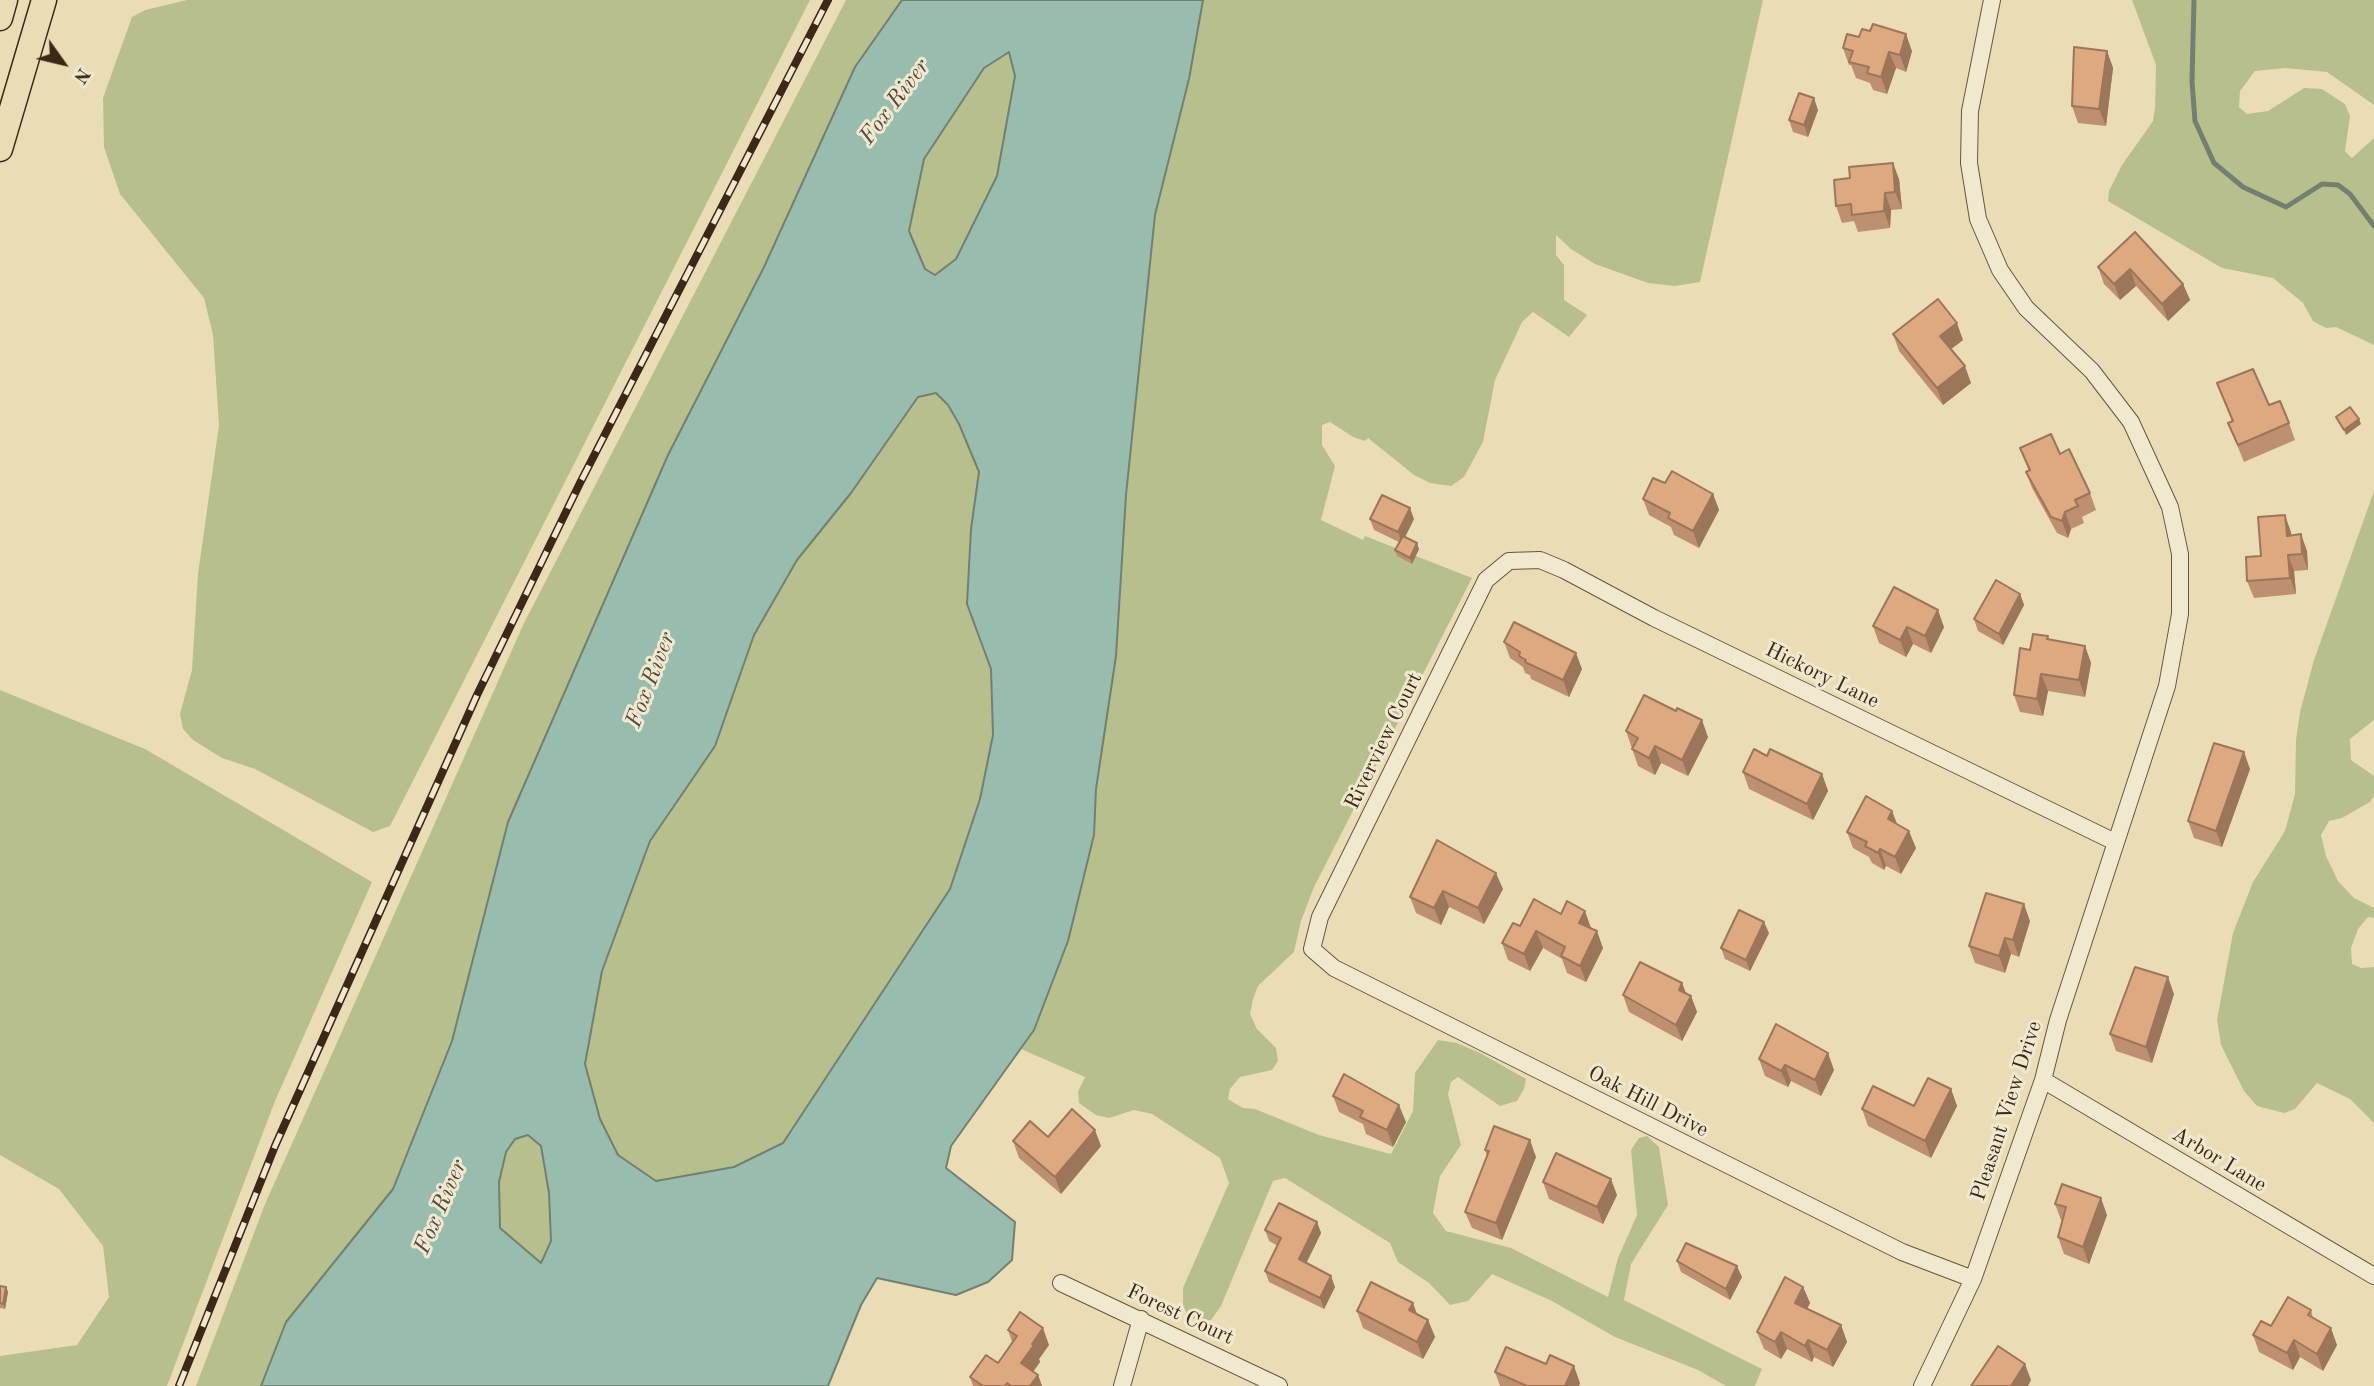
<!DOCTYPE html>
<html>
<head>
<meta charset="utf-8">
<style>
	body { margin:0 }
	#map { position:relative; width:2374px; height:1386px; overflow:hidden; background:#eaddb5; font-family:"Old Standard TT",serif }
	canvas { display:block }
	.north { position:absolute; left:28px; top:28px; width:70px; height:70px; -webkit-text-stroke:5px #f1e9cf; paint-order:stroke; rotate:124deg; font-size:19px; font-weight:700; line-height:28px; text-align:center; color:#3c2718 }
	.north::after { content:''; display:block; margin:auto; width:24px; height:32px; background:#3c2718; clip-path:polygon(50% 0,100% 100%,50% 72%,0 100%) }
</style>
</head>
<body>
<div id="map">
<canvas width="2374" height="1386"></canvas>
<div class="north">N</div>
</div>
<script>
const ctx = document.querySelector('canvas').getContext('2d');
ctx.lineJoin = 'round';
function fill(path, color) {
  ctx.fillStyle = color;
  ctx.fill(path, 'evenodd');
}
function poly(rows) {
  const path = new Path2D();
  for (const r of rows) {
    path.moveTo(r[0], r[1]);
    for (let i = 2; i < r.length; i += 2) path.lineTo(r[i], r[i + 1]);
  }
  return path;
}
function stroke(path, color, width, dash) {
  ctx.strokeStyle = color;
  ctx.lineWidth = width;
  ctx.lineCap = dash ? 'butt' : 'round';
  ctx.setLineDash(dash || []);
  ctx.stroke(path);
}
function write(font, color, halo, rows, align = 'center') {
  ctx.font = font + ' "Old Standard TT",serif';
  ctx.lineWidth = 6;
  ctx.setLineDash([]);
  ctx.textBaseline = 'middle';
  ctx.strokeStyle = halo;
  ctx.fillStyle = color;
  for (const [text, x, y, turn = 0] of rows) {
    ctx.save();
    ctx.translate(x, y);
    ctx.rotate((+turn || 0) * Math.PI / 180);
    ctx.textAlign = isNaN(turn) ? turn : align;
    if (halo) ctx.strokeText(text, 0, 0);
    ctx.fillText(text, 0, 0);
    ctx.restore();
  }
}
fill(poly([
	[187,0,810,0,390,826,373,832,255,769,222,758,193,740,183,729,180,714,192,670,198,574,219,425,213,335,204,298,120,194,104,147,103,98,132,17,145,10],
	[846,0,902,0,855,67,764,267,668,455,452,1041,393,1189,286,1322,261,1386,196,1386,265,1204,524,623],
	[1203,0,1763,0,1700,282,1675,286,1648,283,1595,264,1571,249,1556,235,1556,255,1564,265,1564,300,1587,315,1569,337,1533,312,1522,322,1495,380,1483,442,1464,477,1451,486,1430,483,1414,475,1368,438,1365,441,1353,437,1330,422,1322,425,1322,445,1335,466,1321,520,1363,540,1365,536,1472,578,1314,887,1301,921,1294,952,1258,986,1253,999,1250,1014,1257,1029,1276,1048,1278,1061,1272,1070,1240,1077,1230,1089,1228,1099,1243,1108,1255,1109,1319,1135,1391,1154,1413,1111,1415,1073,1438,1040,1457,1043,1480,1053,1526,1079,1524,1089,1517,1101,1500,1106,1458,1077,1451,1082,1448,1094,1461,1145,1440,1176,1433,1213,1446,1231,1511,1248,1608,1297,1618,1258,1637,1215,1631,1150,1639,1138,1647,1136,1659,1147,1668,1205,1631,1264,1624,1300,1762,1369,1755,1386,1726,1386,1698,1370,1615,1337,1552,1301,1492,1274,1468,1301,1450,1305,1429,1283,1398,1262,1390,1243,1285,1178,1273,1181,1221,1306,1211,1320,1198,1321,1188,1316,1183,1305,1183,1288,1229,1183,1220,1158,1152,1114,1134,1110,1109,1118,1096,1115,1079,1103,1078,1092,1085,1077,1021,1049,1034,1030,1094,835,1096,789,1116,656,1126,495,1155,215,1188,79],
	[2132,0,2374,0,2374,105,2327,72,2285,68,2255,71,2240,91,2239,107,2247,114,2268,111,2304,88,2322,89,2345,104,2350,116,2345,151,2352,158,2374,138,2374,345,2336,327,2326,328,2313,321,2303,303,2273,278,2222,268,2108,201,2109,191,2122,165,2153,121,2155,108,2156,65],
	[1009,51,1015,76,997,176,956,259,935,275,925,269,909,231,924,159,984,68],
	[936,393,948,404,959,424,979,472,971,529,967,603,991,669,993,735,980,799,950,889,783,1143,734,1167,656,1181,618,1155,600,1119,585,1063,602,971,650,842,715,746,754,635,797,559,851,493,919,397],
	[2374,491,2374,720,2350,739,2351,760,2374,776,2374,796,2370,802,2342,818,2329,821,2321,835,2326,856,2338,881,2354,898,2374,908,2374,918,2368,917,2358,929,2351,948,2352,964,2361,968,2374,967,2374,1123,2350,1099,2317,1083,2295,1109,2284,1113,2257,1106,2244,1091,2221,1045,2217,1020,2233,933,2253,882,2285,831,2295,794,2296,740,2300,712,2314,660],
	[0,690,145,749,372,882,275,1101,167,1386,0,1386,0,1356,77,1345,109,1297,103,1246,59,1189,0,1155],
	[528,1135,541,1146,549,1193,551,1241,542,1264,500,1228,499,1182,506,1152,515,1138]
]), '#b7c08d');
const water = poly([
	[902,0,1203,0,1189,79,1155,215,1126,495,1116,656,1096,789,1094,835,1068,941,1034,1030,951,1146,946,1168,1015,1222,1012,1260,988,1282,956,1295,877,1278,861,1305,828,1386,261,1386,286,1322,393,1189,452,1041,508,822,668,455,764,267,855,67,902,0],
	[1009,52,1015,76,997,176,956,259,935,275,925,269,909,231,924,159,984,68,1009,52],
	[936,393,948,405,959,424,979,472,971,529,967,604,991,669,993,735,980,799,950,889,783,1143,734,1167,656,1181,618,1155,600,1119,585,1064,602,971,650,841,715,746,754,635,797,560,851,493,918,397,936,393],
	[528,1135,541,1146,549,1193,551,1241,541,1263,500,1228,499,1182,506,1152,515,1139,528,1135]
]);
fill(water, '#98bcad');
stroke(water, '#738071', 2);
stroke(poly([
	[2194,0,2192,81,2195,121,2214,163,2243,187,2286,207,2322,184,2338,185,2350,194,2374,226]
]), '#738071', 5);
const minor = poly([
	[2043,1080,2374,1276],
	[1973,1279,1902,1252,1334,968,1312,949,1320,917,1486,580,1509,561,1540,560,1564,570,1654,618,2115,842],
	[1061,1283,1279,1386],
	[1122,1386,1141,1319],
	[1922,1386,1973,1279,2043,1080,2058,1020,2167,686,2180,614,2180,554,2170,507,2131,422,2092,371,2026,308,2000,270,1978,219,1969,163,1970,111,1992,0]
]);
const primary = poly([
	[0,18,5,0],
	[0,149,44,0]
]);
stroke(minor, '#68543f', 18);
stroke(primary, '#3c2718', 27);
stroke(minor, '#f1e9cf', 16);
stroke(primary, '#eaddb5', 24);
const rail = poly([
	[179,1386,275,1146,477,695,580,483,828,0]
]);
stroke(rail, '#3c2718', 8);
stroke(rail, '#f1e9cf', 5, [16]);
fill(poly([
	[1843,48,1912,51,1906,72,1896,68,1887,94,1873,90,1870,83,1856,78,1851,65,1849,65],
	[2107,51,2113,68,2106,126,2078,123,2072,106],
	[1818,110,1808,137,1793,132,1789,120],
	[1899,179,1902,209,1891,210,1890,228,1858,232,1854,221,1842,223,1836,206],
	[2135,232,2183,284,2190,300,2168,321,2136,286,2120,300,2104,284,2098,267],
	[1893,334,1963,340,1951,349,1971,383,1943,405,1899,351],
	[2217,383,2269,405,2289,423,2295,440,2244,462,2228,423,2232,421],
	[2020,448,2060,454,2090,493,2096,510,2082,517,2084,523,2071,529,2068,538,2057,533,2032,488,2026,472,2029,471],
	[1665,483,1713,494,1719,510,1699,548,1674,535,1671,527,1649,515,1643,499],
	[1370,519,1414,519,1405,537,1419,549,1412,564,1397,556,1395,550,1399,542,1374,530],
	[2291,532,2291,535,2307,551,2308,570,2294,571,2296,594,2254,598,2247,581,2261,556],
	[2020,594,2024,605,2003,645,1978,631,1974,619],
	[1873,626,1944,627,1931,653,1913,644,1906,657,1879,643],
	[2048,636,2049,640,2085,646,2091,663,2085,697,2048,691,2043,716,2020,712,2014,695,2030,650],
	[1504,642,1582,669,1569,697,1531,679,1530,675,1525,673,1523,667,1510,658],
	[1626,731,1708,737,1688,776,1661,763,1655,775,1638,766],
	[1767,756,1822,774,1828,791,1813,820,1749,789,1743,772],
	[2250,769,2222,847,2194,838,2188,821],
	[1892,811,1897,824,1916,848,1901,874,1886,866,1884,870,1872,863,1869,857,1853,848,1847,832],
	[1437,840,1503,889,1484,924,1449,907,1441,925,1416,913,1410,897],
	[2030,921,2019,957,2011,954,2005,973,1975,963,1969,946],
	[1520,926,1591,928,1603,948,1586,982,1567,973,1562,959,1543,948,1530,971,1508,960,1502,943],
	[1769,933,1750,971,1725,959,1721,948],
	[1682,983,1686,993,1691,996,1697,1012,1682,1041,1629,1012,1623,995],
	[2174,994,2152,1063,2116,1051,2110,1034],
	[1759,1059,1834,1070,1821,1096,1791,1081,1788,1087,1765,1076],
	[1951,1089,1957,1106,1931,1158,1868,1126,1862,1109,1914,1106],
	[1333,1096,1406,1122,1393,1147,1366,1134,1363,1124,1339,1112],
	[1048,1137,1101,1146,1061,1194,1019,1158,1013,1141],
	[1485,1150,1536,1157,1502,1240,1472,1228,1465,1212,1487,1156],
	[1543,1182,1617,1195,1603,1224,1549,1199],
	[2055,1204,2107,1215,2089,1264,2064,1254,2058,1237,2062,1221,2061,1220],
	[1317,1222,1321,1233,1306,1263,1335,1287,1324,1309,1269,1282,1265,1271,1278,1246,1269,1241,1265,1230],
	[1677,1261,1742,1277,1730,1300,1681,1272],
	[0,1286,6,1287,8,1292,5,1309,0,1308],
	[1803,1287,1810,1303,1807,1309,1841,1325,1847,1342,1833,1367,1814,1357,1812,1362,1787,1349,1781,1359,1764,1349,1757,1332],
	[1413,1303,1417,1315,1428,1320,1435,1337,1423,1359,1363,1328,1357,1311],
	[2311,1310,2313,1318,2337,1345,2323,1371,2300,1357,2293,1370,2259,1352,2253,1335,2271,1326],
	[1008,1330,1049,1345,1039,1359,1040,1362,1033,1372,1038,1375,1042,1386,973,1386,970,1377,998,1363,1012,1342],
	[1495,1372,1580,1383,1579,1386,1500,1386]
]), '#bf906f');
fill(poly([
	[1906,34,1912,51,1906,72,1900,55],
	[2107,51,2113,68,2106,126,2099,109],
	[1889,52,1896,68,1887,94,1881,77],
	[1814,98,1818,110,1808,137,1804,125],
	[1893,163,1899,179,1902,209,1895,192],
	[1885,193,1891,210,1890,228,1884,211],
	[2130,269,2136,286,2120,300,2114,284],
	[2183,284,2190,300,2168,321,2162,304],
	[1957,323,1963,340,1946,353,1940,336],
	[1965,366,1971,383,1943,405,1937,388],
	[2359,419,2361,424,2346,435,2344,430],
	[1713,494,1719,510,1699,548,1693,531],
	[1410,508,1414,519,1402,543,1398,532],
	[2065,512,2071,529,2068,538,2062,521],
	[2285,515,2291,532,2293,552,2287,536],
	[2301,534,2307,551,2308,570,2302,554],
	[1417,543,1419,549,1412,564,1410,558],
	[2288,555,2294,571,2296,594,2290,578],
	[2020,594,2024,605,2003,645,1999,634],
	[1938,610,1944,627,1931,653,1925,636],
	[1907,627,1913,644,1906,657,1900,640],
	[2085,646,2091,663,2085,697,2079,680],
	[1576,653,1582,669,1569,697,1563,680],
	[2041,674,2048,691,2043,716,2037,699],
	[1702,720,1708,737,1688,776,1682,760],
	[1655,746,1661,763,1655,775,1649,758],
	[2244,752,2250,769,2222,847,2216,831],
	[1822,774,1828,791,1813,820,1807,804],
	[1892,811,1898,827,1888,819],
	[1909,831,1916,848,1901,874,1895,857],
	[1880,849,1886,866,1884,870,1878,853],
	[1496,873,1503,889,1484,924,1478,908],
	[1443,891,1449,907,1441,925,1434,908],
	[2024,904,2030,921,2019,957,2013,940],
	[1585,911,1591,928,1579,923],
	[1764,922,1769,933,1750,971,1746,960],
	[1536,931,1543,948,1530,971,1524,954],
	[1597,931,1603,948,1586,982,1580,966],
	[2005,938,2011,954,2005,973,1999,956],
	[2168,977,2174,994,2152,1063,2146,1047],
	[1682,983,1688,999,1679,990],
	[1691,996,1697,1012,1682,1041,1676,1025],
	[1828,1053,1834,1070,1821,1096,1815,1080],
	[1785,1065,1791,1081,1788,1087,1781,1071],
	[1951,1089,1957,1106,1931,1158,1925,1141],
	[1399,1105,1406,1122,1393,1147,1387,1130],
	[1095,1130,1101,1146,1061,1194,1055,1177],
	[1530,1140,1536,1157,1502,1240,1496,1223],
	[1611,1179,1617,1195,1603,1224,1597,1207],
	[2101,1198,2107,1215,2089,1264,2083,1247],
	[1317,1222,1321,1233,1303,1270,1299,1259],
	[1737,1266,1742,1277,1730,1300,1726,1289],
	[1331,1276,1335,1287,1324,1309,1320,1298],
	[6,1287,8,1292,5,1309,3,1304],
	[1803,1287,1810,1303,1801,1320,1795,1303],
	[1413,1303,1419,1320,1409,1310],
	[1428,1320,1435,1337,1423,1359,1417,1342],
	[1841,1325,1847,1342,1833,1367,1827,1350],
	[1043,1328,1049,1345,1039,1359,1040,1362,1027,1380,1021,1363,1032,1344],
	[2331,1328,2337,1345,2323,1371,2317,1354],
	[1781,1332,1787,1349,1781,1359,1775,1342],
	[1808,1340,1814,1357,1812,1362,1805,1346],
	[2294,1340,2300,1357,2293,1370,2287,1353],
	[2025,1364,2031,1380,2028,1386,2011,1386],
	[1574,1366,1580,1383,1579,1386,1565,1386],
	[1038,1375,1042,1386,1030,1386]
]), '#9b765a');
const building = poly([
	[1873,24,1906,34,1900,55,1889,52,1881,77,1867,73,1869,67,1849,62,1853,51,1843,48,1847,34,1859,37,1862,29,1870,31,1873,24],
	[2074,47,2107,51,2099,109,2072,106,2074,47],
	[1799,93,1814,98,1804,125,1789,120,1799,93],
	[1893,163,1895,192,1885,193,1884,211,1852,215,1851,204,1836,206,1834,180,1850,178,1849,167,1893,163],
	[2135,232,2183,284,2162,304,2130,269,2114,284,2098,267,2135,232],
	[1938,299,1957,323,1940,336,1965,366,1937,388,1893,334,1938,299],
	[2253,369,2269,405,2280,401,2289,423,2238,445,2228,423,2233,421,2217,383,2253,369],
	[2350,407,2359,419,2344,430,2336,417,2350,407],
	[2051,434,2060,454,2069,449,2090,493,2075,500,2078,506,2065,512,2062,521,2051,517,2026,472,2030,470,2020,448,2051,434],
	[1672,471,1713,494,1693,531,1668,518,1670,513,1643,499,1653,478,1665,483,1672,471],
	[1382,495,1410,508,1398,532,1370,519,1382,495],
	[2285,515,2287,536,2301,534,2302,554,2288,555,2290,578,2247,581,2246,557,2261,556,2258,517,2285,515],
	[1403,536,1417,543,1410,558,1395,550,1403,536],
	[1996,580,2020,594,1999,634,1974,619,1996,580],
	[1894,587,1938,610,1925,636,1907,627,1900,640,1873,626,1894,587],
	[1514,622,1576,653,1563,680,1525,662,1526,660,1519,656,1520,652,1504,642,1514,622],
	[2033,634,2048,636,2047,639,2085,646,2079,680,2041,674,2037,699,2014,695,2020,648,2030,650,2033,634],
	[1644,695,1676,711,1677,708,1702,720,1682,760,1655,746,1649,758,1632,749,1638,738,1626,731,1644,695],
	[2214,743,2244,752,2216,831,2188,821,2214,743],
	[1754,749,1767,756,1770,749,1822,774,1807,804,1743,772,1754,749],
	[1866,796,1892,811,1888,819,1909,831,1895,857,1880,849,1878,853,1865,846,1867,842,1847,832,1866,796],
	[1437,840,1496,873,1478,908,1443,891,1434,908,1410,897,1437,840],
	[1986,893,2024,904,2013,940,2005,938,1999,956,1969,946,1986,893],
	[1534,899,1561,914,1567,901,1585,911,1579,923,1597,931,1580,966,1561,956,1565,947,1536,931,1524,954,1502,943,1513,923,1520,926,1534,899],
	[1739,910,1764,922,1746,960,1721,948,1739,910],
	[1640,962,1682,983,1679,990,1691,996,1676,1025,1623,995,1640,962],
	[2135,967,2168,977,2146,1047,2110,1034,2135,967],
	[1776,1024,1828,1053,1815,1080,1785,1065,1781,1071,1759,1059,1776,1024],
	[1344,1074,1399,1105,1387,1130,1360,1117,1363,1111,1333,1096,1344,1074],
	[1928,1078,1951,1089,1925,1141,1862,1109,1873,1086,1914,1106,1928,1078],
	[1072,1109,1095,1130,1055,1177,1013,1141,1030,1121,1048,1137,1072,1109],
	[1494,1126,1530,1140,1496,1223,1465,1212,1489,1151,1485,1150,1494,1126],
	[1556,1153,1611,1179,1597,1207,1543,1182,1556,1153],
	[2062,1184,2101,1198,2083,1247,2058,1237,2066,1207,2055,1204,2062,1184],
	[1279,1203,1317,1222,1299,1259,1331,1276,1320,1298,1265,1271,1281,1238,1265,1230,1279,1203],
	[1686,1243,1737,1266,1726,1289,1677,1261,1686,1243],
	[1785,1277,1803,1287,1795,1303,1841,1325,1827,1350,1808,1340,1805,1346,1781,1332,1775,1342,1757,1332,1785,1277],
	[1371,1282,1413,1303,1409,1310,1428,1320,1417,1342,1357,1311,1371,1282],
	[0,1286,6,1287,3,1304,0,1303,0,1286],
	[2288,1297,2311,1310,2308,1315,2331,1328,2317,1354,2294,1340,2287,1353,2253,1335,2261,1321,2271,1326,2288,1297],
	[1020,1312,1043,1328,1032,1344,1034,1345,1021,1363,1038,1375,1030,1386,1011,1386,1007,1383,1005,1386,983,1386,970,1377,986,1355,998,1363,1017,1336,1008,1330,1020,1312],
	[1998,1346,2025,1364,2011,1386,1971,1386,1998,1346],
	[1506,1347,1546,1364,1550,1355,1574,1366,1565,1386,1527,1386,1495,1372,1506,1347]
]);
fill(building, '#dea881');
stroke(building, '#9b765a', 2);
write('21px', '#3c2718', '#f1e9cf', [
	["Hickory Lane",1822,676,26],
	["Riverview Court",1384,741,-64],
	["Oak Hill Drive",1648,1102,27],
	["Pleasant View Drive",2007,1111,-72],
	["Arbor Lane",2219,1160,31],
	["Forest Court",1180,1315,25]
]);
write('italic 23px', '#534c3d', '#f1e9cf', [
	["Fox River",895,102,-53],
	["Fox River",651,680,-69],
	["Fox River",441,1207,-67]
]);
</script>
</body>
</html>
